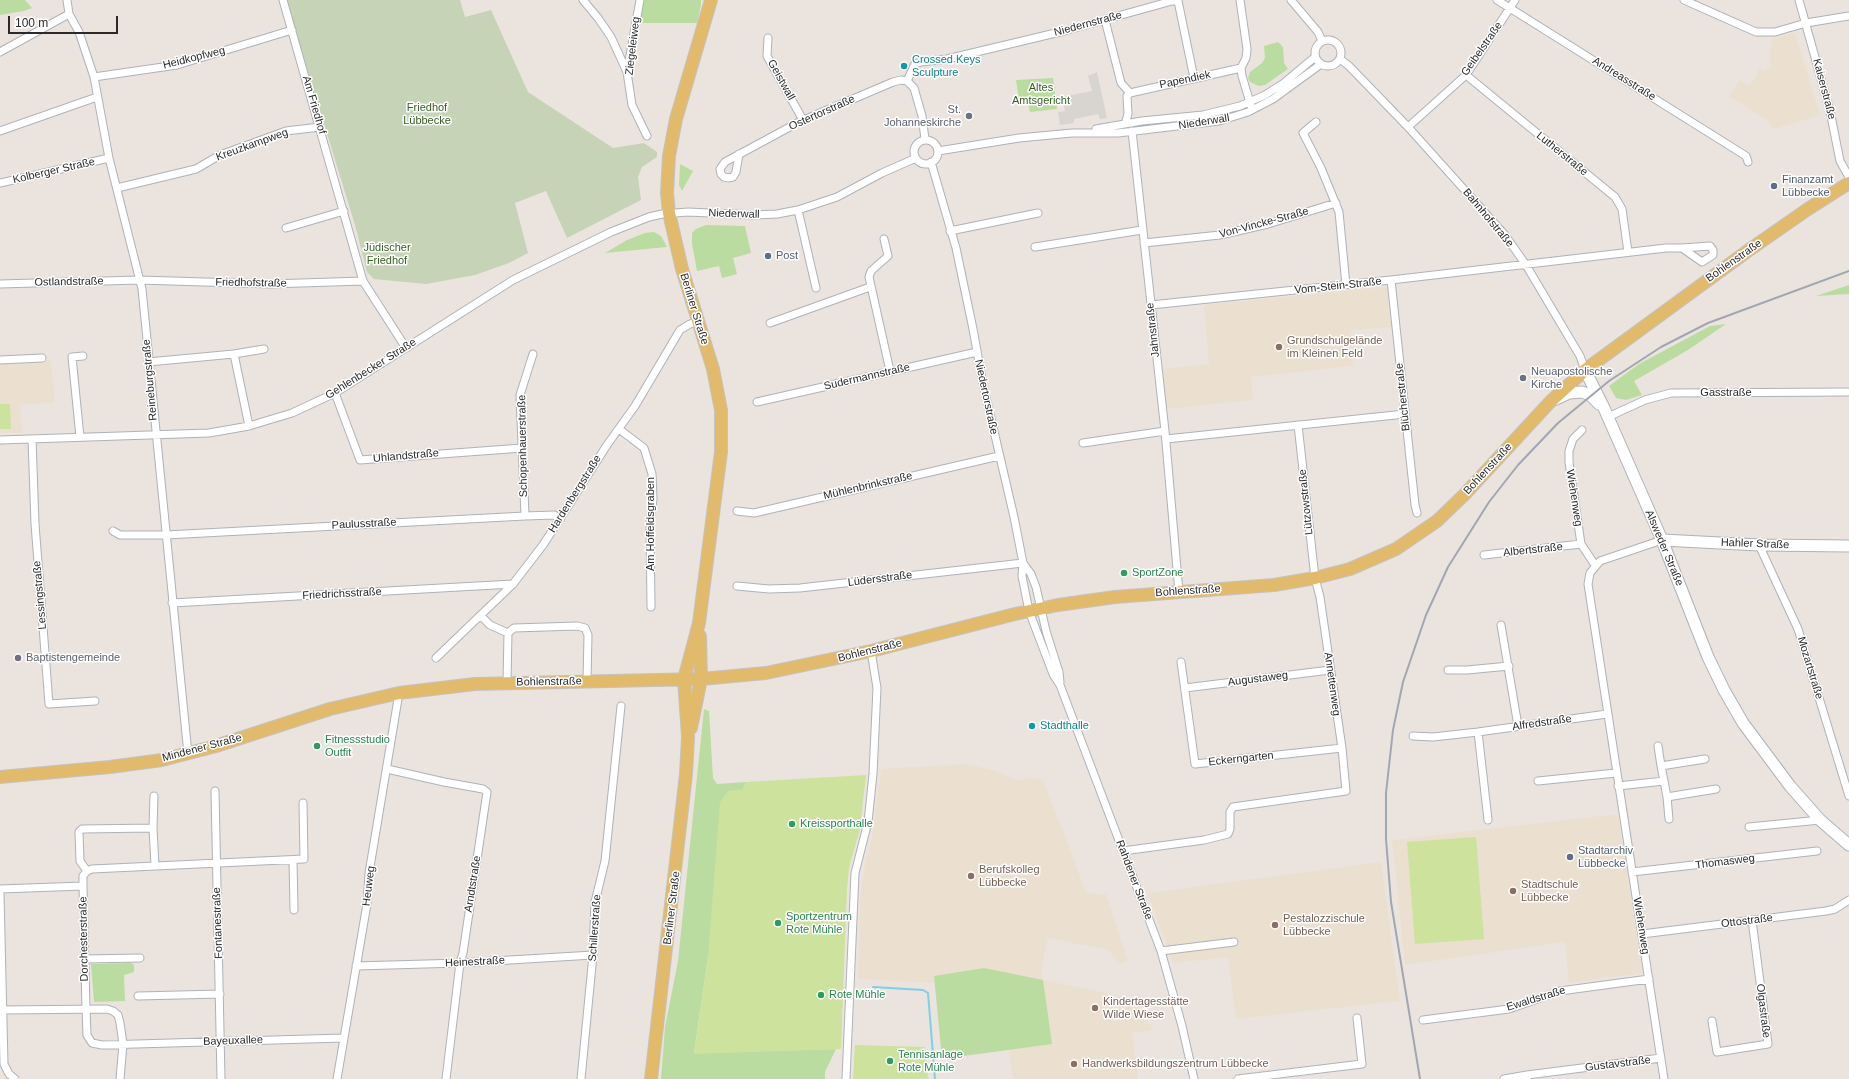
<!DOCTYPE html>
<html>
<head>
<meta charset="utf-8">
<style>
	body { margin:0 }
	#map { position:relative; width:1849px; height:1079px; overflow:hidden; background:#ebe4de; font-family:Helvetica,sans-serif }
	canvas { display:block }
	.scale { position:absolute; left:8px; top:16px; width:110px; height:18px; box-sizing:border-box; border:2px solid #2a2a2a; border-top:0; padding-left:5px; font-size:12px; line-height:14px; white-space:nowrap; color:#2a2a2a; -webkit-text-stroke:3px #fff; paint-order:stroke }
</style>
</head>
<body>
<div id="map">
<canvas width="1849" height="1079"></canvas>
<div class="scale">100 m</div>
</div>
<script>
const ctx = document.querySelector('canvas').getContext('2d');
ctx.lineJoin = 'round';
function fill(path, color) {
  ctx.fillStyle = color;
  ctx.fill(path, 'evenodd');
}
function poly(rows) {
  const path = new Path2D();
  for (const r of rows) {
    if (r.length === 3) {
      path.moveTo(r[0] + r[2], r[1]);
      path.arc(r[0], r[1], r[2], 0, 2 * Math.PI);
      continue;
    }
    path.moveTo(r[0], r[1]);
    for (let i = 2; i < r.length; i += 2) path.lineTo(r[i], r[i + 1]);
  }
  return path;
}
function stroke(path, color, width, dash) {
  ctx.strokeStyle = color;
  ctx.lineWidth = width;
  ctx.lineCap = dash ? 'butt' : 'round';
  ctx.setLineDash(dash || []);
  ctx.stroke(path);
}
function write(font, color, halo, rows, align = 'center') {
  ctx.font = font + ' Helvetica,sans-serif';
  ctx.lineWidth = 3;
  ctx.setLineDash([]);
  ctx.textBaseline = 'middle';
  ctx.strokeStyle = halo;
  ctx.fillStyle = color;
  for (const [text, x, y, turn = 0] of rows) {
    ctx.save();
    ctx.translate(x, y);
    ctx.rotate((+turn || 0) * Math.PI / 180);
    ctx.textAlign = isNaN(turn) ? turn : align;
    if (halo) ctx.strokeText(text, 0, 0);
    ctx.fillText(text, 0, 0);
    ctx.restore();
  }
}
fill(poly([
	[1795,33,1820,115,1774,129,1766,119,1729,96,1740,80,1750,86,1760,68,1764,71,1770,69,1771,39],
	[1387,287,1391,327,1350,330,1353,366,1251,377,1253,400,1166,409,1162,369,1209,364,1204,305],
	[51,360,55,403,20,404,22,433,0,433,0,362],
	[966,764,996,771,1018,781,1031,778,1043,780,1086,892,1101,895,1106,894,1128,961,1120,963,1108,950,1048,938,1041,972,1043,980,1140,1000,1147,1020,1154,1030,1132,1033,1138,1079,1013,1079,1009,1050,1052,1043,934,976,935,983,858,979,861,883,873,831,881,769],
	[1618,814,1642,973,1569,983,1565,942,1405,965,1392,840],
	[1381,862,1400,1001,1236,1019,1228,957,1173,963,1148,893]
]), '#ebdfcf');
fill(poly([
	[0,0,25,0,32,8,24,11,0,15],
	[642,0,701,0,701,5,697,23,639,23],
	[1278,42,1283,47,1284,63,1288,69,1265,85,1259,86,1250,82,1248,78,1250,72,1262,63,1265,58,1264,46],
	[1053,78,1057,109,1030,112,1027,98,1019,99,1016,80],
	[680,164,693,171,682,191,679,185],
	[706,225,745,226,751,253,733,258,737,274,722,278,719,266,697,271,692,244,692,233,696,229],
	[654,232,661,236,667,247,605,253,627,240,645,233],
	[1849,285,1849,294,1816,296],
	[1726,324,1688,350,1634,381,1642,395,1626,400,1616,398,1609,386,1639,364,1710,326],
	[704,709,709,711,713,778,717,784,746,782,743,789,708,957,694,1053,836,1049,825,1072,825,1079,661,1079,665,1027,678,961],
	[131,963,134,965,134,972,124,975,125,1001,94,1002,91,964],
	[984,968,1043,980,1052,1044,942,1059,934,976]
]), '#bbdca0');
fill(poly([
	[286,0,460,0,465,17,491,10,528,92,613,148,644,143,657,152,657,157,642,167,638,177,641,200,567,238,546,191,515,203,528,253,509,263,475,275,426,284,374,279,367,272,355,225]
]), '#c7d3b7');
fill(poly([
	[0,404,10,404,11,429,0,429],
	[866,775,860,829,849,868,847,889,841,1049,694,1054,708,957,720,802,728,791,743,789,746,782],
	[1476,837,1484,939,1415,944,1407,842],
	[855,1045,925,1047,928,1079,853,1079]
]), '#cce29d');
fill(poly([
	[1097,72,1107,118,1100,119,1098,114,1074,119,1074,123,1060,125,1058,112,1065,111,1062,97,1092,91,1088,76]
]), '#d8d4d0');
stroke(poly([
	[873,987,923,990,928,993,935,1079]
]), '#7cd1e2', 2);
const street = poly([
	[67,0,69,14,79,32,94,77,109,158,142,289,188,754],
	[283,0,363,281,406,348],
	[583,0,598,18,611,37,627,72],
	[640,0,627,72,632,105,647,136],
	[1240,0,1247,49,1246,58,1241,68,1242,76,1251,106],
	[1291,0,1318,32,1322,41],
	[1497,0,1746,156,1748,162],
	[1684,0,1756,32,1775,32,1806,23,1849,16],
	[1799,0,1830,111,1840,161,1849,177],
	[1105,20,1121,83,1130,93],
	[768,38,767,56,803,120],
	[1328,53,13],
	[0,52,69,14],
	[1340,59,1349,66,1408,127,1505,235,1526,265,1580,356,1585,370],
	[1466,75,1615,197,1622,209,1628,252],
	[94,77,177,65,292,30],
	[907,81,915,64,921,62,947,59,1064,31,1172,1,1178,1,1194,78],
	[907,81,914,88,922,116,925,139],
	[1130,93,1241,68],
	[1316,122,1303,133,1321,168,1339,212,1346,285],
	[1125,124,1128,114,1127,96,1130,93],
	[1408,127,1466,75,1515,0],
	[1096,129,1142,121,1203,115,1240,106,1265,95,1284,83,1315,57],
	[0,131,97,97],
	[1132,131,1165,431,1179,592],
	[926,152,12],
	[938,151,1019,138,1072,133,1118,133,1219,121,1248,112,1273,99,1321,64],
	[739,154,736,172,733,177,728,178,724,177,721,174,720,169,725,162,799,122,893,82,901,80,907,81],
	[931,162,956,248,973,329,983,384,1014,517,1023,563,1022,576,1029,611,1053,674,1060,685,1161,951,1182,1026,1194,1079],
	[0,183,109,158],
	[117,188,196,169,220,155,286,131,320,127],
	[798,210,816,288],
	[286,228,344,211],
	[950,231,1038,213],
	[884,239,888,256,871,271,869,277,890,371],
	[1144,243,1220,235,1268,224,1336,203],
	[1035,247,1142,230],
	[1391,280,1415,505,1417,513],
	[0,284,139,280,270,284,363,281],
	[1151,305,1391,280,1666,248,1682,248,1702,262,1713,255,1713,250,1710,246,1682,248],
	[770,323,870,287],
	[234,354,249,426],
	[0,360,42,358],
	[148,362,234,354,264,349],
	[335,393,360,460,522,448],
	[757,402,977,352],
	[1608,417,1645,400,1671,393,1849,392],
	[619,429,644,448,652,474,653,499,650,523,651,607],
	[1582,430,1573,439,1569,451,1569,462,1581,544,1595,565],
	[80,437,72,357,83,356],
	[32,439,35,524,49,704,95,701],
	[1166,439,1405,414],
	[0,440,209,433,249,426,292,413,335,393,513,280,611,232,649,217,662,214,688,212,754,215,777,214,798,210,837,197,882,173,916,158],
	[1083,443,1165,431],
	[737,511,754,513,999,456],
	[525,516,520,395,533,354],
	[113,531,120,535,166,535,525,516,554,515,561,518],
	[1662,540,1600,561,1590,573,1588,584,1664,1079],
	[1759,545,1798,629,1849,796],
	[1484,555,1581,544],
	[1023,563,1031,574,1036,587,1046,631,1059,672,1060,682],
	[737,586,769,589,800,588,1023,563],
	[172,603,513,584],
	[481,616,490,625,508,633],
	[1501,625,1518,726],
	[436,658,513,584,543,545,607,445,635,406,680,330,690,324,699,321],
	[1181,662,1195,764,1342,748],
	[1448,670,1467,670,1509,666],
	[507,682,508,633,514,628,577,626,585,628,588,635,587,681],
	[1185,688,1330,670],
	[1478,732,1488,820],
	[1413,736,1433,737,1478,732,1607,714],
	[1658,746,1661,766],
	[387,769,444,782,483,789,487,792,463,953,460,963,446,1079],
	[1538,781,1616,773],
	[1664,781,1661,766,1705,759],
	[1618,786,1664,781,1667,797,1716,789],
	[215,791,221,1079],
	[154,796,153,828,155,866],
	[1667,797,1669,819],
	[1749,827,1820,820],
	[1123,851,1204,840,1228,834,1230,829,1230,812,1233,807,1346,791,1342,748,1320,597,1315,578,1298,425],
	[293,860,294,910],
	[87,871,83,876,83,886,86,1009,87,1035,92,1043,102,1045,343,1038],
	[87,871,92,869,304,859,303,803],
	[87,871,80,861,79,832,82,829,153,828],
	[1632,872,1817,851],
	[0,889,83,886],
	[0,894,4,1064,9,1074,15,1079],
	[1642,934,1826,911,1835,909,1849,900],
	[1161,951,1234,942],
	[85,959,140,958],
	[356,966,460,963,593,955],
	[138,996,220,994],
	[0,1010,107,1009,113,1011,118,1015,120,1023,123,1044,120,1079],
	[1423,1020,1509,1009,1560,991,1649,979],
	[1712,1021,1717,1052,1768,1044,1752,920],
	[337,1079,367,904,369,873,399,693],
	[581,1079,593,955,595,902,605,861,621,706],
	[846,1079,855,873,868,822,873,774,877,688,871,651],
	[1238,1079,1362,1064,1357,1018],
	[1504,1079,1527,1075],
	[1527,1079,1527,1075,1661,1058]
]);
const secondary = poly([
	[1585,370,1604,408,1662,540,1708,657,1724,690,1743,723,1790,786,1820,820,1849,845],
	[1556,399,1569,393,1582,392,1590,395,1599,404],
	[1662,540,1759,545,1849,546]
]);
const primary = poly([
	[691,728,701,679,700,636],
	[0,777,110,767,162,760,216,746,330,709,399,693,475,684,701,679,766,673,871,651,1015,614,1058,605,1115,597,1274,585,1315,578,1350,569,1396,549,1437,521,1465,494,1550,402,1585,370,1749,250,1808,209,1849,183],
	[651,1079,686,774,688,737,684,679,699,623,721,452,721,410,713,369,682,269,669,213,667,193,669,156,676,119,711,0]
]);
stroke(street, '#aeb2b9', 9);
stroke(secondary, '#aeb2b9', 13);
stroke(primary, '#c3c3c3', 14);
stroke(street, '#fff', 7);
stroke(secondary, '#fff', 11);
stroke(primary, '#e2ba6c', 12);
stroke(poly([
	[1420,1079,1391,902,1386,839,1386,793,1393,730,1403,682,1426,615,1448,567,1489,502,1518,465,1558,423,1609,381,1661,347,1708,323,1849,271]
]), '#a1a6b3', 2);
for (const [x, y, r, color] of [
	[904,66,4,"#0f9aa8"],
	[969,116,4,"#6b7280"],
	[1774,186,4,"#5c6f8a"],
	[768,256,4,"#5c6f8a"],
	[1279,347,4,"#8d6e63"],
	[1523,378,4,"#6b7280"],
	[1124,573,4,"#2e9e5b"],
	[18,658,4,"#6b7280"],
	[1032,726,4,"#0f9aa8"],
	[317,746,4,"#2e9e5b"],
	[792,824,4,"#2e9e5b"],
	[1570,857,4,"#5c6f8a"],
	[971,876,4,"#8d6e63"],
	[1513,891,4,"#8d6e63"],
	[778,923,4,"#2e9e5b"],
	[1275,925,4,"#8d6e63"],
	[821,995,4,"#2e9e5b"],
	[1095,1008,4,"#8d6e63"],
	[890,1061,4,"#2e9e5b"],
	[1074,1064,4,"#8d6e63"]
]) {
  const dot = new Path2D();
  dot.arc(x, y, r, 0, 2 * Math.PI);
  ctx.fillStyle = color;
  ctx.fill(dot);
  stroke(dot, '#fff', 1.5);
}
write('11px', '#2a2a2a', '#fff', [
	["Niedernstraße",1088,24,-15],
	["Ziegeleiweg",633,46,-83],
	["Geibelstraße",1482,49,-55],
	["Heidkopfweg",194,58,-14],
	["Andreasstraße",1624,79,32],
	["Geistwall",781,80,61],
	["Papendiek",1185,80,-12],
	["Kaiserstraße",1824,89,75],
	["Am Friedhof",314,105,74],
	["Ostertorstraße",822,113,-24],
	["Niederwall",1204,122,-9],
	["Kreuzkampweg",252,145,-20],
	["Lutherstraße",1562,154,39],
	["Kolberger Straße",54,171,-13],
	["Niederwall",734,214,2],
	["Bahnhofstraße",1488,218,50],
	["Von-Vincke-Straße",1264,223,-15],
	["Bohlenstraße",1734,261,-35],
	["Ostlandstraße",69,282,-1],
	["Friedhofstraße",251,283,1],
	["Vom-Stein-Straße",1338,286,-6],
	["Berliner Straße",694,309,73],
	["Jahnstraße",1153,330,-96],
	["Gehlenbecker Straße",371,369,-32],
	["Sudermannstraße",867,377,-13],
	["Reineburgstraße",150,380,-95],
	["Gasstraße",1726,393],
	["Niedertorstraße",986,397,78],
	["Blücherstraße",1403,397,-96],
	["Schopenhauerstraße",523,446,-91],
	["Uhlandstraße",406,456,-5],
	["Bohlenstraße",1488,469,-47],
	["Mühlenbrinkstraße",868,486,-13],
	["Hardenbergstraße",575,494,-58],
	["Wiehenweg",1574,498,81],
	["Lützowstraße",1306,502,-96],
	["Paulusstraße",364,524,-3],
	["Am Hoffeldsgraben",651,524,-90],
	["Hahler Straße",1755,544,2],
	["Alsweder Straße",1664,548,67],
	["Albertstraße",1533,550,-6],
	["Lüdersstraße",880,579,-7],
	["Bohlenstraße",1188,591,-4],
	["Friedrichsstraße",342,594,-3],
	["Lessingstraße",40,595,-95],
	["Bohlenstraße",870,651,-14],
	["Mozartstraße",1810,668,73],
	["Augustaweg",1258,679,-7],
	["Bohlenstraße",549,682,-1],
	["Annettenweg",1332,684,82],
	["Alfredstraße",1542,723,-8],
	["Mindener Straße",202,748,-15],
	["Eckerngarten",1241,759,-6],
	["Thomasweg",1725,862,-7],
	["Rahdener Straße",1134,880,69],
	["Arndtstraße",473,884,-81],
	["Heuweg",369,886,-83],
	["Berliner Straße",672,908,-83],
	["Ottostraße",1747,921,-7],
	["Fontanestraße",218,923,-92],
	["Wiehenweg",1641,926,81],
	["Schillerstraße",595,928,-86],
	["Dorchesterstraße",84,939,-91],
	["Heinestraße",475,962,-3],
	["Ewaldstraße",1536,999,-17],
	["Olgastraße",1763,1011,83],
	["Bayeuxallee",233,1041,-2],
	["Gustavstraße",1618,1064,-7]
]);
write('11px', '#0d838f', '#fff', [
	["Crossed Keys",912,60],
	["Sculpture",912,73],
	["Stadthalle",1040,726]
], 'left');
write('11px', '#356022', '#fff', [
	["Altes",1041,88],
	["Amtsgericht",1041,101],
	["Friedhof",427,108],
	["Lübbecke",427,121],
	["Jüdischer",387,248],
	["Friedhof",387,261]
]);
write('11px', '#5b616d', '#fff', [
	["St.",961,110,"right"],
	["Johanneskirche",961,123,"right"],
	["Neuapostolische",1531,372],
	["Kirche",1531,385],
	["Baptistengemeinde",26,658]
], 'left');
write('11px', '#4e5e75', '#fff', [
	["Finanzamt",1782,180],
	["Lübbecke",1782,193],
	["Post",776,256],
	["Stadtarchiv",1578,851],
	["Lübbecke",1578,864]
], 'left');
write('11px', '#785e54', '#fff', [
	["Grundschulgelände",1287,341],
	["im Kleinen Feld",1287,354],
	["Berufskolleg",979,870],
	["Lübbecke",979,883],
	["Stadtschule",1521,885],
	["Lübbecke",1521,898],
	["Pestalozzischule",1283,919],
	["Lübbecke",1283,932],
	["Kindertagesstätte",1103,1002],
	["Wilde Wiese",1103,1015],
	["Handwerksbildungszentrum Lübbecke",1082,1064]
], 'left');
write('11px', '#27864d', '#fff', [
	["SportZone",1132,573],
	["Fitnessstudio",325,740],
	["Outfit",325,753],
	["Kreissporthalle",800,824],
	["Sportzentrum",786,917],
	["Rote Mühle",786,930],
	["Rote Mühle",829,995],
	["Tennisanlage",898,1055],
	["Rote Mühle",898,1068]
], 'left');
</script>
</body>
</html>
